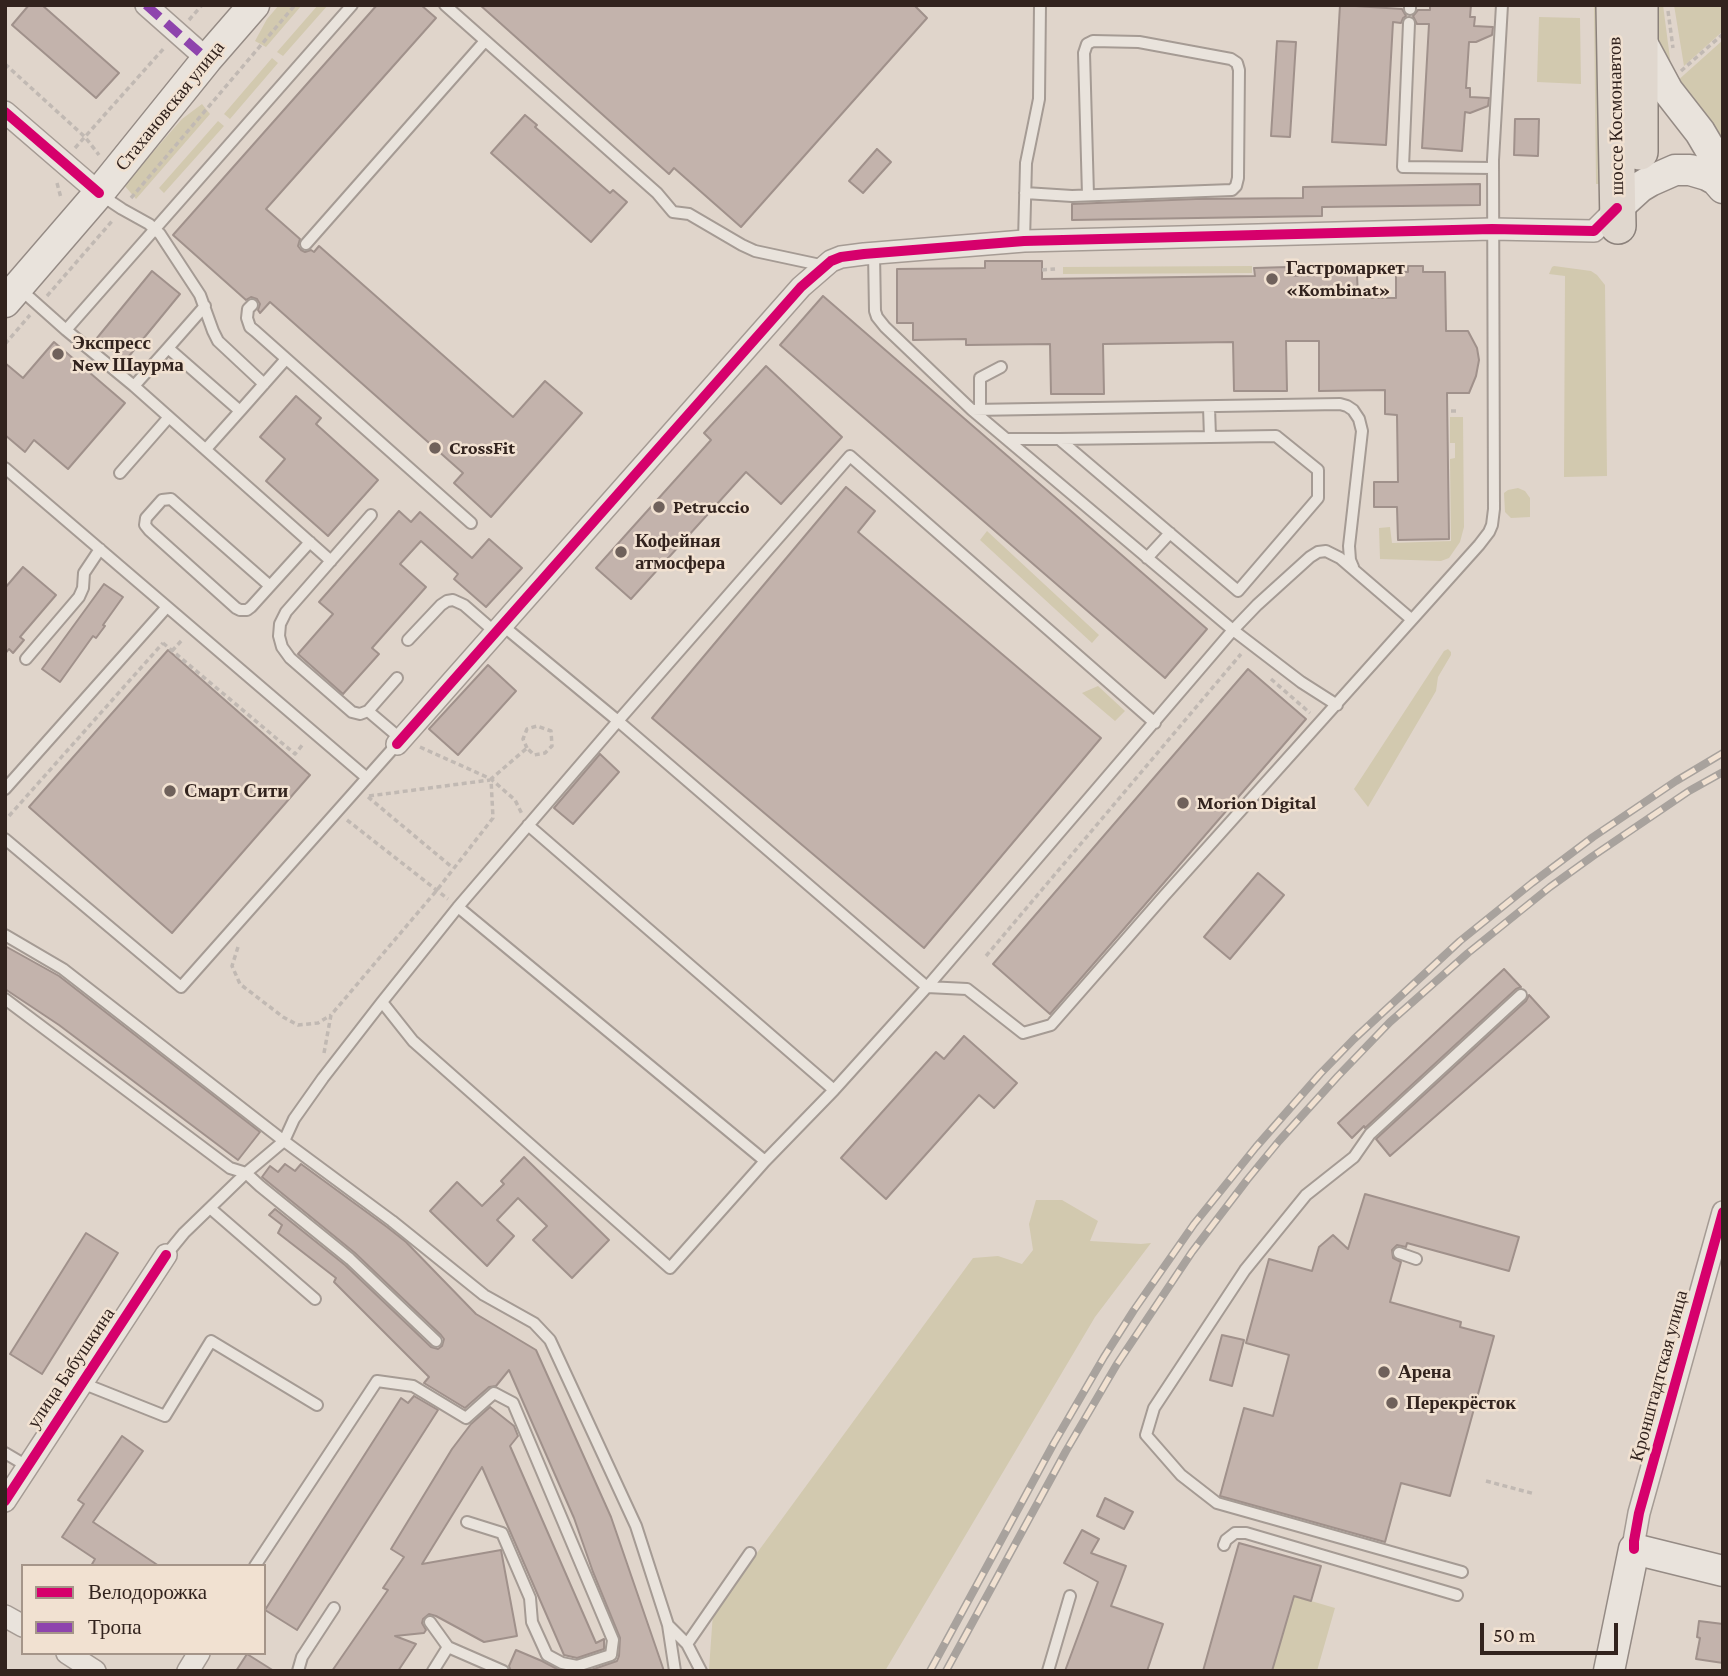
<!DOCTYPE html>
<html>
<head>
<meta charset="utf-8">
<style>
	body { margin:0 }
	#map { position:relative; width:1728px; height:1676px; overflow:hidden; background:#e0d5cb; font-family:"Crimson Pro",serif }
	canvas { display:block }
	.frame { position:absolute; inset:0; border:7px solid #32231e; pointer-events:none }
	.legend { position:absolute; left:21px; top:1564px; width:245px; height:91px; box-sizing:border-box; background:#f1e1d1; border:2px solid #a59589; margin:0; padding:9px 12px; list-style:none; font-size:21px; color:#32231e }
	.legend li { display:flex; align-items:center; gap:14px; height:35px }
	.legend b { width:35px; border:2px solid #a59589 }
	.scale { position:absolute; left:1480px; top:1623px; width:138px; height:32px; box-sizing:border-box; border:4px solid #32231e; border-top:0; padding-left:9px; font-size:21px; line-height:24px; white-space:nowrap; color:#32231e; -webkit-text-stroke:5px #f1e1d1; paint-order:stroke }
</style>
</head>
<body>
<div id="map">
<canvas width="1728" height="1676"></canvas>
<div class="frame"></div>
<ul class="legend">
<li><b style="height:9px;background:#d6006c"></b>Велодорожка</li>
<li><b style="height:9px;background:#8e44ad"></b>Тропа</li>
</ul>
<div class="scale">50 m</div>
</div>
<script>
const ctx = document.querySelector('canvas').getContext('2d');
ctx.lineJoin = 'round';
function fill(path, color) {
  ctx.fillStyle = color;
  ctx.fill(path, 'evenodd');
}
function poly(rows) {
  const path = new Path2D();
  for (const r of rows) {
    path.moveTo(r[0], r[1]);
    for (let i = 2; i < r.length; i += 2) path.lineTo(r[i], r[i + 1]);
  }
  return path;
}
function stroke(path, color, width, dash) {
  ctx.strokeStyle = color;
  ctx.lineWidth = width;
  ctx.lineCap = dash ? 'butt' : 'round';
  ctx.setLineDash(dash || []);
  ctx.stroke(path);
}
function write(font, color, halo, rows, align = 'center') {
  ctx.font = font + ' "Crimson Pro",serif';
  ctx.lineWidth = 5;
  ctx.setLineDash([]);
  ctx.textBaseline = 'middle';
  ctx.strokeStyle = halo;
  ctx.fillStyle = color;
  for (const [text, x, y, turn = 0] of rows) {
    ctx.save();
    ctx.translate(x, y);
    ctx.rotate((+turn || 0) * Math.PI / 180);
    ctx.textAlign = isNaN(turn) ? turn : align;
    if (halo) ctx.strokeText(text, 0, 0);
    ctx.fillText(text, 0, 0);
    ctx.restore();
  }
}
fill(poly([
	[279,5,302,5,266,47,255,41,267,19],
	[318,5,328,5,283,56,277,52],
	[1594,5,1604,5,1606,184,1596,184],
	[1649,5,1663,5,1672,74,1658,58],
	[1674,5,1723,5,1723,31,1684,66],
	[1539,17,1580,18,1581,84,1537,82],
	[1723,40,1723,141,1708,120,1676,82],
	[272,58,278,63,230,119,224,114],
	[202,104,210,114,136,199,124,185,182,119],
	[218,121,224,126,164,193,159,188],
	[1252,266,1252,273,1063,274,1063,267],
	[1554,266,1591,271,1597,275,1605,285,1607,476,1564,477,1565,276,1549,274,1552,267],
	[1450,417,1463,417,1464,527,1460,542,1449,558,1441,561,1380,559,1379,528,1390,527,1392,543,1451,541,1450,459,1455,458,1455,443,1450,443],
	[1518,488,1525,491,1530,498,1530,517,1511,518,1505,512,1504,493,1508,490],
	[987,531,1099,635,1092,643,980,540],
	[1448,649,1451,652,1451,655,1438,677,1436,691,1368,807,1354,789,1444,651],
	[1098,686,1125,711,1115,721,1082,693],
	[1036,1200,1062,1200,1098,1221,1090,1241,1141,1244,1151,1243,1095,1317,885,1671,712,1671,709,1669,713,1613,973,1258,998,1256,1022,1264,1033,1250,1029,1224],
	[1294,1596,1335,1608,1317,1671,1272,1671]
]), '#d2c9af');
const building = poly([
	[29,5,42,5,119,73,96,98,12,25,29,5],
	[377,5,421,5,436,18,266,209,300,239,298,246,301,250,305,252,311,250,314,252,319,246,513,417,545,381,582,413,491,517,454,483,463,473,270,302,260,313,258,310,260,304,257,299,251,297,246,300,173,235,377,5],
	[480,5,914,5,927,18,741,227,674,168,669,174,480,5],
	[1340,5,1402,9,1406,16,1403,18,1401,23,1393,22,1386,145,1332,142,1340,5],
	[1430,5,1471,5,1470,17,1475,17,1474,26,1493,27,1492,35,1476,42,1469,42,1466,88,1470,88,1470,97,1489,98,1488,106,1470,113,1465,112,1462,151,1422,148,1429,24,1417,24,1413,16,1418,10,1430,10,1430,5],
	[1277,41,1296,42,1290,137,1271,136,1277,41],
	[525,115,537,125,535,127,610,193,613,190,627,202,591,242,491,153,525,115],
	[1515,119,1539,119,1538,156,1514,155,1515,119],
	[877,149,891,162,863,193,849,181,877,149],
	[1480,184,1480,205,1322,207,1322,216,1072,220,1072,204,1196,199,1303,198,1303,187,1480,184],
	[985,261,1042,261,1042,279,1255,276,1254,268,1288,267,1288,276,1321,275,1321,265,1342,265,1342,275,1357,274,1358,298,1396,298,1396,272,1408,272,1408,266,1423,266,1423,272,1445,272,1446,331,1468,331,1477,348,1479,360,1476,376,1469,393,1447,393,1449,539,1398,540,1397,507,1374,507,1374,482,1398,482,1397,415,1385,414,1385,390,1319,391,1319,341,1286,341,1287,391,1234,391,1233,342,1103,344,1104,394,1051,394,1050,344,966,345,966,339,913,340,913,323,897,323,897,269,985,268,985,261],
	[152,271,180,294,125,361,97,338,152,271],
	[823,296,1207,629,1165,678,780,345,823,296],
	[54,342,125,403,68,469,34,440,25,452,5,435,5,363,23,378,54,342],
	[766,366,842,437,781,504,746,472,631,599,596,568,711,440,704,433,766,366],
	[296,396,321,418,316,424,378,480,328,536,266,481,285,459,260,437,296,396],
	[846,487,875,511,858,532,1101,738,924,948,652,718,846,487],
	[399,511,411,522,420,512,472,558,489,539,522,568,486,607,454,579,458,574,421,541,400,564,426,587,372,648,379,654,343,694,298,654,333,614,319,602,399,511],
	[23,567,56,595,20,637,24,640,13,653,9,649,5,654,5,588,23,567],
	[104,584,123,597,103,625,105,626,96,638,93,636,60,682,42,669,104,584],
	[168,650,310,775,172,933,29,807,168,650],
	[488,665,516,691,458,755,429,729,488,665],
	[1248,669,1306,719,1050,1014,993,964,1248,669],
	[600,754,619,772,573,824,554,808,600,754],
	[1258,873,1284,895,1230,959,1204,937,1258,873],
	[5,946,59,976,260,1132,238,1160,59,1025,5,989,5,946],
	[1504,969,1521,987,1516,989,1365,1128,1364,1126,1352,1138,1338,1123,1504,969],
	[1529,995,1549,1017,1390,1156,1376,1139,1526,1001,1529,995],
	[964,1036,1017,1083,994,1108,979,1095,886,1199,841,1158,936,1052,944,1059,964,1036],
	[524,1157,609,1240,572,1278,533,1240,547,1226,518,1198,497,1220,514,1236,487,1266,430,1211,457,1182,482,1206,504,1184,501,1181,524,1157],
	[285,1164,295,1171,301,1164,387,1227,406,1242,476,1314,536,1350,611,1517,664,1671,588,1671,617,1661,619,1656,620,1638,593,1572,574,1518,509,1370,496,1386,489,1387,465,1408,424,1383,429,1377,334,1282,336,1278,278,1233,282,1225,269,1215,275,1209,345,1265,431,1347,438,1349,442,1346,444,1339,441,1335,355,1253,262,1177,270,1166,278,1172,285,1164],
	[1365,1194,1519,1237,1509,1271,1407,1243,1406,1247,1397,1245,1392,1250,1393,1258,1401,1262,1390,1302,1461,1322,1460,1327,1494,1336,1450,1496,1401,1483,1385,1542,1220,1496,1244,1408,1273,1416,1289,1355,1246,1343,1269,1259,1312,1271,1319,1247,1333,1235,1348,1249,1365,1194],
	[86,1233,118,1253,42,1374,10,1354,86,1233],
	[1222,1335,1244,1340,1232,1386,1210,1380,1222,1335],
	[414,1396,438,1410,297,1630,265,1610,401,1398,408,1403,414,1396],
	[490,1407,514,1426,518,1436,510,1446,596,1643,604,1639,604,1649,577,1658,564,1655,482,1467,422,1564,501,1550,517,1636,484,1642,436,1616,429,1614,423,1619,422,1623,426,1630,424,1633,395,1636,416,1644,398,1671,332,1671,388,1590,383,1588,404,1557,391,1549,452,1449,471,1424,490,1407],
	[122,1436,143,1451,93,1522,159,1566,91,1566,95,1559,62,1537,84,1504,78,1500,122,1436],
	[1105,1498,1133,1512,1124,1529,1097,1516,1105,1498],
	[1082,1530,1099,1539,1091,1553,1126,1566,1111,1606,1163,1624,1147,1671,1065,1671,1098,1582,1064,1563,1082,1530],
	[1239,1543,1321,1566,1311,1601,1294,1596,1272,1671,1203,1671,1239,1543],
	[1699,1621,1723,1624,1723,1663,1696,1659,1700,1638,1697,1637,1699,1621],
	[516,1650,542,1661,561,1671,511,1671,509,1666,516,1650],
	[247,1654,274,1671,236,1671,247,1654]
]);
fill(building, '#c3b3ac');
stroke(building, '#a0918b', 2);
const service = poly([
	[445,5,657,193,673,212,689,214,742,245,755,251,825,266],
	[1410,9,1410,5],
	[1409,23,1403,167,1493,168],
	[1025,193,1072,196,1232,190,1236,186,1238,178,1239,70,1237,63,1231,59,1139,42,1093,41,1087,44,1084,53,1088,195],
	[101,195,122,209,149,224,160,234,200,295,213,331,218,341,264,384],
	[1024,241,1026,163,1039,99,1040,5],
	[306,244,485,41],
	[874,253,875,311,877,317,885,327,972,410,1233,630,1301,682,1337,705],
	[20,289,66,330,134,386,331,561],
	[252,305,248,309,247,318,250,327,255,331,471,523],
	[66,330,352,5],
	[168,348,205,306],
	[134,386,168,348,240,411,286,359],
	[1209,407,1210,437],
	[972,410,1340,404,1347,406,1353,410,1359,419,1362,431,1349,546,1350,560,1353,567],
	[980,410,980,378,1001,367],
	[1007,439,1059,439,1210,437,1276,436,1318,470,1318,498,1238,591,1059,439],
	[206,449,240,411],
	[5,468,367,778],
	[120,473,169,417],
	[1147,558,1170,533],
	[270,586,171,499,162,500,146,518,145,525,149,530,236,608,240,610,247,610,251,607,270,586,310,542],
	[408,640,441,605,447,601,453,600,464,605,495,632],
	[26,659,79,597,83,588,84,573,100,549],
	[397,678,368,711,401,739],
	[368,711,360,714,352,712,290,658,282,647,279,636,280,624,286,612,371,515],
	[1155,723,850,456,618,721,927,987,967,989,1023,1033,1051,1025,1164,896,1479,545,1489,532,1492,525,1494,509,1493,160,1502,5],
	[5,789,166,608],
	[528,825,834,1090],
	[5,839,181,987,397,744],
	[458,907,765,1161,834,1090,927,987,1233,630,1257,605,1310,557,1318,552,1326,551,1340,558,1411,619],
	[5,935,63,969,284,1141,392,1221,484,1295,534,1323,550,1340,636,1526,668,1625,675,1671],
	[5,999,230,1168,246,1173,260,1186,350,1259,436,1341],
	[382,1002,413,1041,670,1268,765,1161],
	[210,1208,315,1299],
	[1399,1253,1416,1259],
	[166,1255,184,1233,246,1173,284,1141,294,1119,323,1078,382,1002,458,907,618,721,502,625],
	[82,1383,165,1416,211,1341,317,1405],
	[5,1453,27,1466],
	[1224,1545,1226,1540,1235,1533,1246,1533,1457,1595],
	[255,1566,377,1381,413,1386,466,1418,494,1393,513,1403,613,1640,611,1655,577,1666,562,1663,547,1655,532,1622,530,1598,502,1533,467,1522],
	[1462,1572,1217,1503,1181,1475,1146,1435,1154,1408,1245,1270,1306,1195,1354,1157,1370,1134,1521,995],
	[430,1622,448,1647,503,1671],
	[668,1625,687,1644,750,1553],
	[687,1644,701,1671],
	[298,1671,302,1657,334,1608],
	[433,1671,448,1647],
	[1048,1671,1070,1596]
]);
const minor = poly([
	[146,5,207,59],
	[5,112,99,193],
	[397,744,801,287,831,261,841,257,864,254,1024,241,1492,229,1594,231,1617,208],
	[5,1501,166,1255],
	[1634,1549,1634,1541,1639,1513,1723,1212],
	[5,1616,23,1626],
	[67,1653,95,1671],
	[188,1671,199,1653]
]);
const secondary = poly([
	[1640,39,1668,91,1700,132,1723,171],
	[1617,208,1640,187,1650,181,1675,170,1690,170,1707,175,1716,180,1723,188],
	[5,302,99,193,207,59,254,5],
	[1609,1671,1634,1549,1723,1571]
]);
const primary = poly([
	[1614,5,1618,226],
	[1640,152,1640,5]
]);
stroke(service, '#a59b94', 14);
stroke(minor, '#a59b94', 24);
stroke(secondary, '#958b85', 33);
stroke(primary, '#8b817b', 38);
stroke(poly([
	[1668,11,1673,48],
	[189,20,202,5],
	[5,64,85,137,99,155],
	[1681,71,1723,34],
	[75,148,165,47],
	[57,183,61,198],
	[131,198,295,5],
	[1042,270,1055,269],
	[47,296,113,220],
	[5,344,30,315],
	[1451,411,1459,411],
	[163,643,295,754,304,743],
	[172,651,182,640,183,640],
	[1271,679,1310,713],
	[420,747,491,779,515,800,522,814],
	[369,796,490,780],
	[368,797,453,868],
	[9,816,163,643],
	[347,820,448,899],
	[238,947,232,966,240,984,283,1017,298,1025,318,1023,331,1015],
	[986,956,1241,654],
	[324,1053,331,1015,437,890,493,818,491,779,527,748,534,755,545,753,552,746,551,731,537,726,527,729,523,739,527,748],
	[1486,1481,1535,1494],
	[1669,1671,1700,1671]
]), '#c1b9b3', 3.5, [5, 3.5]);
stroke(service, '#e9e3dc', 10);
stroke(minor, '#e9e3dc', 21);
stroke(secondary, '#e9e3dc', 30);
stroke(primary, '#e0d7ce', 35);
const rail = poly([
	[930,1671,1054,1443,1104,1357,1134,1310,1194,1224,1256,1147,1320,1074,1354,1039,1460,941,1532,883,1593,837,1676,781,1723,753],
	[946,1671,1066,1451,1117,1364,1192,1252,1247,1180,1279,1141,1338,1076,1390,1022,1468,953,1550,887,1593,856,1689,791,1723,772]
]);
stroke(rail, '#a8a29d', 8);
stroke(rail, '#f1e1d1', 5, [16]);
stroke(poly([
	[146,5,207,59]
]), '#8e44ad', 9, [18, 9]);
stroke(poly([
	[5,112,99,193],
	[397,744,801,287,831,261,841,257,864,254,1024,241,1492,229,1594,231,1617,208],
	[5,1501,166,1255],
	[1634,1549,1634,1541,1639,1513,1723,1212]
]), '#d6006c', 10);
for (const [x, y, r, color] of [
	[1272,279,7,"#6f615b"],
	[58,354,7,"#6f615b"],
	[435,448,7,"#6f615b"],
	[659,507,7,"#6f615b"],
	[621,552,7,"#6f615b"],
	[170,791,7,"#6f615b"],
	[1183,803,7,"#6f615b"],
	[1384,1372,7,"#6f615b"],
	[1392,1403,7,"#6f615b"]
]) {
  const dot = new Path2D();
  dot.arc(x, y, r, 0, 2 * Math.PI);
  ctx.fillStyle = color;
  ctx.fill(dot);
  stroke(dot, '#f1e1d1', 2.5);
}
write('19px', '#32231e', '#f1e1d1', [
	["Стахановская улица",170,106,-51],
	["шоссе Космонавтов",1616,116,-91],
	["улица Бабушкина",71,1368,-56],
	["Кронштадтская улица",1659,1376,-75]
]);
write('bold 19px', '#32231e', '#f1e1d1', [
	["Гастромаркет",1286,268],
	["«Kombinat»",1286,290],
	["Экспресс",72,343],
	["New Шаурма",72,365],
	["CrossFit",449,448],
	["Petruccio",673,507],
	["Кофейная",635,541],
	["атмосфера",635,563],
	["Смарт Сити",184,791],
	["Morion Digital",1197,803],
	["Арена",1398,1372],
	["Перекрёсток",1406,1403]
], 'left');
</script>
</body>
</html>
